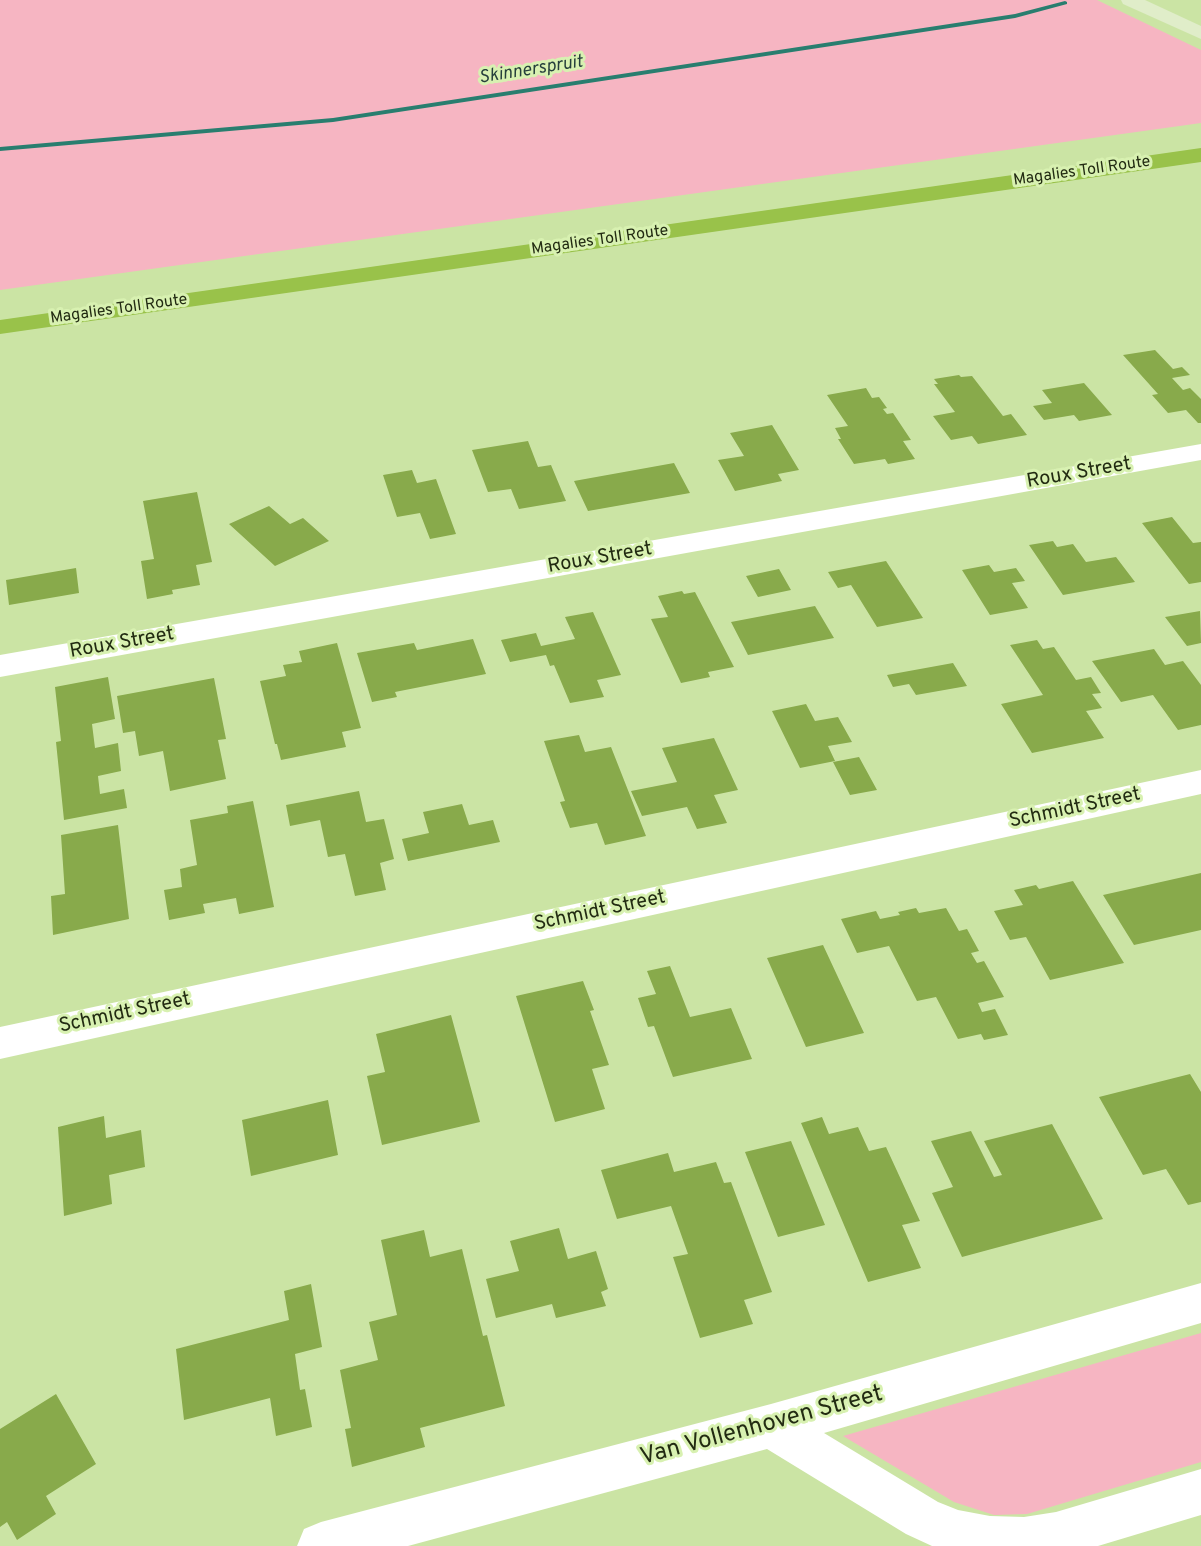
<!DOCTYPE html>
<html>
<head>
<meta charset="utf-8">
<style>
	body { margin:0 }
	canvas { display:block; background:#cbe4a4 }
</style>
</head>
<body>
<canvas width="1201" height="1546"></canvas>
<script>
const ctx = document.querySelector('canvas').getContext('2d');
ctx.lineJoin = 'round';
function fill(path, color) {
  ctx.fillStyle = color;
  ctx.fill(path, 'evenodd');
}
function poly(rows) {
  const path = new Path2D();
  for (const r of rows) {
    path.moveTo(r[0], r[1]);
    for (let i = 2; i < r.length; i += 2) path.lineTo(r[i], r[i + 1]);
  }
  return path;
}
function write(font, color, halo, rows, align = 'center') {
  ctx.font = font + ' Overpass,sans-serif';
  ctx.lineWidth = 6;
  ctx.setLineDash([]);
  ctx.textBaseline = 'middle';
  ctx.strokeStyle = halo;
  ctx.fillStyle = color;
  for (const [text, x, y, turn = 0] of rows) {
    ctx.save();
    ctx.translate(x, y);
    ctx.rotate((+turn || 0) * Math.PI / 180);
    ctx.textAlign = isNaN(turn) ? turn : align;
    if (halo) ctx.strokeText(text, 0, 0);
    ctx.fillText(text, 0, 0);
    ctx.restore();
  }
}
fill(poly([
	[0,0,1097,0,1201,50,1201,123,0,290],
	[1201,1333,1201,1462,1027,1514,994,1515,954,1502,843,1436]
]), '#f6b5c2');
fill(poly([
	[1065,1,1067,2,1067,4,1015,18,333,122,0,151,0,147,333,118,1015,14,1065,1]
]), '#297e6f');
fill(poly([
	[1155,350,1173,369,1182,367,1190,375,1172,378,1183,390,1190,388,1201,399,1201,423,1198,423,1186,410,1168,413,1152,395,1158,394,1123,355],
	[959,375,961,377,972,376,1003,416,1011,414,1027,435,978,444,972,436,951,440,933,416,955,412,934,384,938,384,934,379],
	[1084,383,1112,415,1079,421,1074,415,1044,420,1033,406,1052,403,1042,390],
	[866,388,872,398,879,397,887,408,883,409,887,414,893,413,911,440,903,441,915,459,888,464,885,459,854,464,838,439,841,439,835,428,848,426,827,395],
	[772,425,799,470,778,474,782,481,735,491,718,460,744,456,730,433],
	[528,441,538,467,551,465,566,501,519,509,511,489,488,492,472,450],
	[674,463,690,493,588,511,574,481],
	[412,470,417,483,436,479,456,534,430,539,420,513,397,517,383,475],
	[197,492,212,562,196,565,200,585,172,590,173,594,147,599,141,561,154,559,143,501],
	[269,506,290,524,303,518,329,541,275,566,229,524],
	[1172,517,1193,543,1201,542,1201,582,1189,584,1142,523],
	[1053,541,1057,547,1073,544,1086,562,1116,557,1135,582,1063,595,1029,545],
	[886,561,923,618,877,627,851,585,838,588,828,572],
	[989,565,994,572,1016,568,1025,581,1012,583,1028,608,990,615,962,570],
	[76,568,79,593,9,605,6,580],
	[779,569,791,590,758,597,746,576],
	[682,591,684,594,695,592,734,667,708,672,710,677,681,683,651,619,668,617,658,596],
	[815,606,834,638,748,655,731,622],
	[1200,611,1201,643,1187,646,1165,617],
	[593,612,621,675,597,680,604,697,570,703,554,665,550,666,546,655,510,662,501,640,536,633,541,646,575,639,565,617],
	[473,639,486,674,395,692,397,697,372,702,357,653,414,643,417,650],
	[1037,640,1043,649,1054,647,1076,680,1091,677,1101,693,1092,694,1102,708,1086,711,1104,738,1032,753,1001,704,1043,695,1010,645],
	[337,643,361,728,342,732,346,747,281,760,277,744,275,744,260,681,286,676,283,665,302,662,299,651],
	[1154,649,1165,665,1183,661,1201,685,1201,725,1178,730,1153,695,1121,702,1092,661],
	[953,663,967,686,916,695,909,684,893,687,887,675],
	[108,677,115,719,92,724,95,748,118,743,121,771,98,776,100,794,124,789,127,808,64,820,56,742,61,741,55,687],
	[214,678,226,739,218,740,226,779,170,791,163,751,139,756,135,731,123,733,117,696],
	[806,704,815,721,838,717,852,742,828,746,835,761,800,768,772,711],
	[579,735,585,752,611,747,646,836,605,845,597,823,570,828,560,802,565,801,544,741],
	[714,738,738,790,714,795,727,823,697,829,687,807,642,816,631,791,677,782,662,748],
	[859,757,877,790,850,795,833,762],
	[359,791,366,822,384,819,394,859,380,863,386,890,355,896,345,854,328,857,320,820,290,826,286,805],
	[253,801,274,907,239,914,236,898,203,904,205,913,169,920,164,890,182,887,180,869,197,865,190,820,228,813,227,806],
	[462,804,469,825,493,820,500,842,408,861,402,839,429,833,423,812],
	[118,825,129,919,53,935,51,896,65,894,61,835],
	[1201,873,1201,930,1134,945,1103,895],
	[1073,881,1124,963,1050,980,1026,937,1010,940,994,911,1023,905,1014,890,1036,885,1039,889],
	[916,908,919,913,946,908,959,931,967,929,979,951,971,953,977,963,984,961,1004,997,978,1003,982,1012,995,1009,1008,1035,984,1040,981,1034,958,1039,936,997,917,1001,889,946,857,953,841,919,876,911,880,919,900,915,898,912],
	[823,945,864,1033,806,1047,767,958],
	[670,966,690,1017,731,1008,752,1059,673,1077,654,1026,648,1027,638,998,656,994,647,971],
	[583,981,594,1010,590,1011,609,1065,592,1069,605,1109,555,1122,516,996],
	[451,1015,480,1122,382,1145,367,1076,385,1072,376,1034],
	[1190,1074,1201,1092,1201,1202,1188,1205,1166,1169,1143,1175,1099,1097],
	[328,1100,338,1155,251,1176,242,1120],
	[104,1116,106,1138,141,1130,145,1167,109,1175,112,1204,64,1216,58,1127],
	[822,1117,829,1134,858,1127,869,1151,886,1147,920,1221,902,1225,921,1268,868,1282,801,1123],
	[1052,1124,1103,1219,962,1257,932,1193,953,1187,931,1141,971,1131,994,1177,1002,1175,984,1141],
	[791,1141,825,1225,778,1237,745,1152],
	[668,1153,674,1172,716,1162,724,1183,731,1182,772,1292,744,1300,753,1324,700,1338,673,1257,688,1254,671,1206,617,1219,601,1170],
	[559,1228,568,1259,596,1251,608,1289,601,1292,606,1306,556,1318,552,1304,496,1318,486,1279,519,1271,510,1241],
	[424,1230,430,1257,462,1249,483,1336,487,1335,505,1406,420,1428,425,1447,352,1467,345,1429,351,1428,340,1370,378,1360,369,1322,397,1315,381,1240],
	[311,1284,322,1347,295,1354,300,1390,305,1389,312,1427,276,1436,270,1398,184,1420,176,1349,289,1320,284,1291],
	[56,1394,96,1464,46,1496,56,1514,17,1540,7,1522,0,1527,0,1429]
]), '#88aa4b');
fill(poly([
	[1201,444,1201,460,0,677,0,655,1201,444],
	[1201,770,1201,794,0,1059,0,1027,1201,770],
	[1201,1283,1201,1323,824,1433,938,1502,958,1510,990,1516,1024,1517,1056,1512,1201,1469,1201,1515,1098,1546,932,1546,906,1534,767,1449,408,1546,297,1546,304,1529,321,1522,771,1404,1201,1283]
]), '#fff');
fill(poly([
	[1121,0,1145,0,1201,26,1201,39,1123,4,1121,0]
]), '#e0edc9');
fill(poly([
	[1201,148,1201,162,0,334,0,320,1201,148]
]), '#99c24a');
write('16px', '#222b12', '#d8f1b1', [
	["Magalies Toll Route",1082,172,-8],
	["Magalies Toll Route",600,241,-8],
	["Magalies Toll Route",119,310,-8]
]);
write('italic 18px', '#263f3c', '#d8f1b1', [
	["Skinnerspruit",531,71,-9]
]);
write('20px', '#222b12', '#d8f1b1', [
	["Roux Street",1079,474,-10],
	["Roux Street",600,559,-10],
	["Roux Street",122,644,-10],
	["Schmidt Street",1075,809,-12],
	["Schmidt Street",600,912,-12],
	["Schmidt Street",125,1014,-12]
]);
write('24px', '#222b12', '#d8f1b1', [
	["Van Vollenhoven Street",762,1427,-15]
]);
</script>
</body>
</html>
